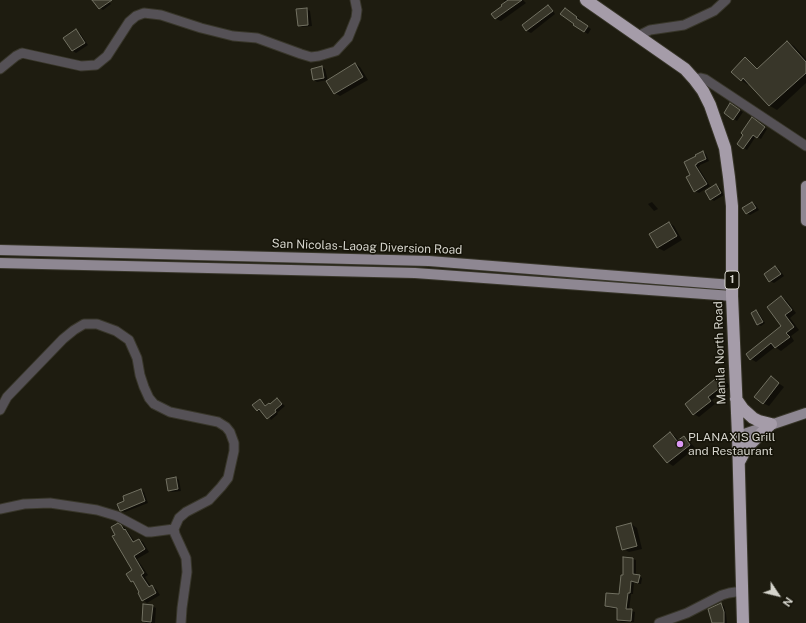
<!DOCTYPE html>
<html>
<head>
<meta charset="utf-8">
<style>
	body { margin:0 }
	#map { position:relative; width:806px; height:623px; overflow:hidden; background:#1e1c10; font-family:"Public Sans",sans-serif }
	canvas { display:block }
	.north { position:absolute; left:758px; top:575px; width:40px; height:40px; -webkit-text-stroke:3px #151308; paint-order:stroke; rotate:125deg; font-size:11px; font-weight:700; line-height:16px; text-align:center; color:#d5d4cc }
	.north::after { content:''; display:block; margin:auto; width:14px; height:18px; background:#d5d4cc; clip-path:polygon(50% 0,100% 100%,50% 72%,0 100%) }
</style>
</head>
<body>
<div id="map">
<canvas width="806" height="623"></canvas>
<div class="north">N</div>
</div>
<script>
const ctx = document.querySelector('canvas').getContext('2d');
ctx.lineJoin = 'round';
function fill(path, color) {
  ctx.fillStyle = color;
  ctx.fill(path, 'evenodd');
}
function poly(rows) {
  const path = new Path2D();
  for (const r of rows) {
    path.moveTo(r[0], r[1]);
    for (let i = 2; i < r.length; i += 2) path.lineTo(r[i], r[i + 1]);
  }
  return path;
}
function stroke(path, color, width, dash) {
  ctx.strokeStyle = color;
  ctx.lineWidth = width;
  ctx.lineCap = dash ? 'butt' : 'round';
  ctx.setLineDash(dash || []);
  ctx.stroke(path);
}
function write(font, color, halo, rows, align = 'center') {
  ctx.font = font + ' "Public Sans",sans-serif';
  ctx.lineWidth = 3;
  ctx.setLineDash([]);
  ctx.textBaseline = 'middle';
  ctx.strokeStyle = halo;
  ctx.fillStyle = color;
  for (const [text, x, y, turn = 0] of rows) {
    ctx.save();
    ctx.translate(x, y);
    ctx.rotate((+turn || 0) * Math.PI / 180);
    ctx.textAlign = isNaN(turn) ? turn : align;
    if (halo) ctx.strokeText(text, 0, 0);
    ctx.fillText(text, 0, 0);
    ctx.restore();
  }
}
fill(poly([
	[95,0,108,0,111,4,103,10,100,8],
	[504,0,523,0,526,3,501,21,496,19,493,14,506,3],
	[548,6,551,8,555,14,531,33,527,31,523,25],
	[307,9,310,11,312,26,302,27,299,25],
	[569,11,580,19,579,21,591,29,588,34,574,25,575,24],
	[76,31,80,33,88,45,76,53,73,51,65,39],
	[787,42,794,46,806,59,806,83,777,110,770,106,749,83,748,85,741,80,745,59,758,69],
	[355,64,360,67,368,80,340,96,335,93,327,80,317,82,314,80,322,67,325,69,328,81],
	[731,105,743,112,737,121,725,113],
	[755,120,767,129,761,139,756,136,747,150,738,144],
	[703,152,706,154,709,161,700,165,700,166,698,167,710,186,699,193,695,191,691,175,685,163],
	[716,186,720,188,724,195,714,201,711,199],
	[652,202,658,209,654,211,648,204],
	[752,203,756,205,759,210,750,215,747,213],
	[669,223,674,226,682,240,664,251,658,248,650,235],
	[775,267,779,269,784,276,774,283,770,281],
	[781,297,787,301,796,313,790,318,799,330,791,336,794,341,781,351,775,347,756,362,751,359,783,327],
	[756,311,759,313,765,323,761,326,758,325],
	[720,377,725,380,730,386,712,400,715,404,699,417,694,414],
	[771,378,784,387,769,406,763,403],
	[277,399,285,406,277,413,278,414,271,420,262,410,260,412,257,410,260,400,266,406,271,405],
	[670,434,676,437,679,441,684,437,689,441,695,448,673,466,667,462],
	[176,478,179,480,181,491,172,492,169,490],
	[141,490,144,492,148,503,125,512,122,511,126,501],
	[118,524,125,528,129,533,135,542,139,540,143,542,149,552,137,559,148,575,145,577,151,587,152,586,156,589,160,595,147,603,143,600,141,593,135,583,132,581,133,570,116,535],
	[631,524,637,528,642,549,629,552,623,549],
	[632,559,636,560,636,575,642,578,641,584,634,583,633,594,631,594,629,610,635,612,634,622,621,622,618,620,618,609,609,608,606,606,620,595,624,576],
	[720,604,724,606,726,614,727,623,713,623],
	[152,606,156,608,155,623,146,623,143,620]
]), '#0007');
const building = poly([
	[92,0,112,0,99,9,92,0],
	[508,0,522,0,495,19,491,14,502,6,501,5,508,0],
	[548,5,553,11,526,31,522,25,548,5],
	[307,8,308,25,298,26,296,9,307,8],
	[565,8,577,17,576,18,588,26,584,32,573,25,574,24,560,14,565,8],
	[76,29,85,43,72,51,63,38,76,29],
	[787,41,806,62,806,73,769,106,743,78,741,81,731,72,745,57,757,69,787,41],
	[355,63,363,77,334,94,326,81,355,63],
	[322,66,324,78,313,80,311,69,322,66],
	[730,103,740,110,733,120,724,113,730,103],
	[752,117,765,127,757,138,753,135,743,149,737,144,743,135,741,133,752,117],
	[703,151,706,159,697,163,697,164,695,165,707,184,694,192,686,177,690,175,684,162,696,156,695,155,703,151],
	[716,184,721,193,710,200,705,191,716,184],
	[752,202,756,208,746,214,742,208,752,202],
	[669,222,677,236,657,248,649,234,669,222],
	[775,266,781,274,769,282,764,274,775,266],
	[781,296,792,310,785,315,794,327,786,333,790,337,775,348,771,343,750,360,746,354,781,326,767,307,781,296],
	[756,310,763,322,757,325,751,313,756,310],
	[720,375,726,383,708,397,711,401,693,415,685,404,720,375],
	[771,376,779,383,763,404,754,397,771,376],
	[277,398,282,404,275,410,276,412,267,419,259,409,257,411,252,405,260,399,265,406,269,403,270,404,277,398],
	[670,432,677,441,684,436,690,445,667,463,653,446,670,432],
	[176,477,178,489,168,491,166,479,176,477],
	[141,489,145,501,121,511,120,511,117,504,124,501,123,496,141,489],
	[118,523,121,525,124,530,125,529,133,542,139,539,145,549,134,556,144,573,141,575,149,587,152,585,156,593,142,601,138,593,139,592,133,581,131,582,126,574,132,570,112,536,115,535,111,527,118,523],
	[631,523,637,546,622,550,616,527,631,523],
	[623,557,633,558,633,574,640,575,638,583,631,581,630,593,628,593,626,609,632,609,631,621,617,620,617,608,605,606,606,593,619,594,621,575,623,575,623,557],
	[721,603,724,612,724,623,712,623,708,609,721,603],
	[143,604,153,605,151,622,142,621,143,604]
]);
fill(building, '#383629');
stroke(building, '#727162', 1);
const minor = poly([
	[638,36,650,30,684,25,714,11,726,0],
	[0,69,16,56,22,53,81,66,96,65,107,56,129,22,136,16,144,13,161,15,201,28,233,36,257,38,301,54,311,57,319,56,336,51,348,38,356,18,357,10,355,0],
	[694,79,701,78,705,79,806,146],
	[0,410,7,397,63,339,74,330,84,324,97,324,116,331,129,340,137,358,140,375,144,387,149,398,154,404,170,412,218,422,226,427,230,432,234,443,234,451,228,478,221,487,209,500,186,512,179,518,174,529,175,534,186,558,187,572,182,608,181,623],
	[0,509,24,504,50,503,97,510,117,516,147,532,151,532,174,529],
	[659,623,687,613,722,595,729,593,742,591]
]);
const major = poly([
	[806,186,806,221],
	[0,250,429,261,732,285],
	[0,263,415,273,732,296],
	[738,436,806,413]
]);
const highway = poly([
	[586,0,685,69,694,79,703,91,710,105,725,148,729,177,732,206,732,296,738,436,743,623],
	[736,399,743,409,753,418,759,421,771,424],
	[739,462,747,447,771,424]
]);
stroke(minor, '#38362a', 11);
stroke(major, '#38362a', 12);
stroke(highway, '#38362a', 14);
stroke(minor, '#555156', 9);
stroke(major, '#8e8792', 10);
stroke(highway, '#a59ca9', 12);
for (const [x, y, r, color] of [
	[680,444,4,"#db99f5"]
]) {
  const dot = new Path2D();
  dot.arc(x, y, r, 0, 2 * Math.PI);
  ctx.fillStyle = color;
  ctx.fill(dot);
  stroke(dot, '#151308', 1.5);
}
for (const [x, y, w] of [
	[732,280,14]
]) {
  const box = new Path2D();
  box.roundRect(x - w / 2, y - 9, w, 18, 3);
  ctx.fillStyle = '#151308';
  ctx.fill(box);
  stroke(box, '#d5d4cc', 1);
}
write('bold 11px', '#d5d4cc', null, [
	["1",732,280]
]);
write('12px', '#d5d4cc', '#151308', [
	["San Nicolas-Laoag Diversion Road",367,247,2],
	["Manila North Road",720,353,-92]
]);
write('12px', '#d5d4cc', '#151308', [
	["PLANAXIS Grill",688,437],
	["and Restaurant",688,451]
], 'left');
</script>
</body>
</html>
